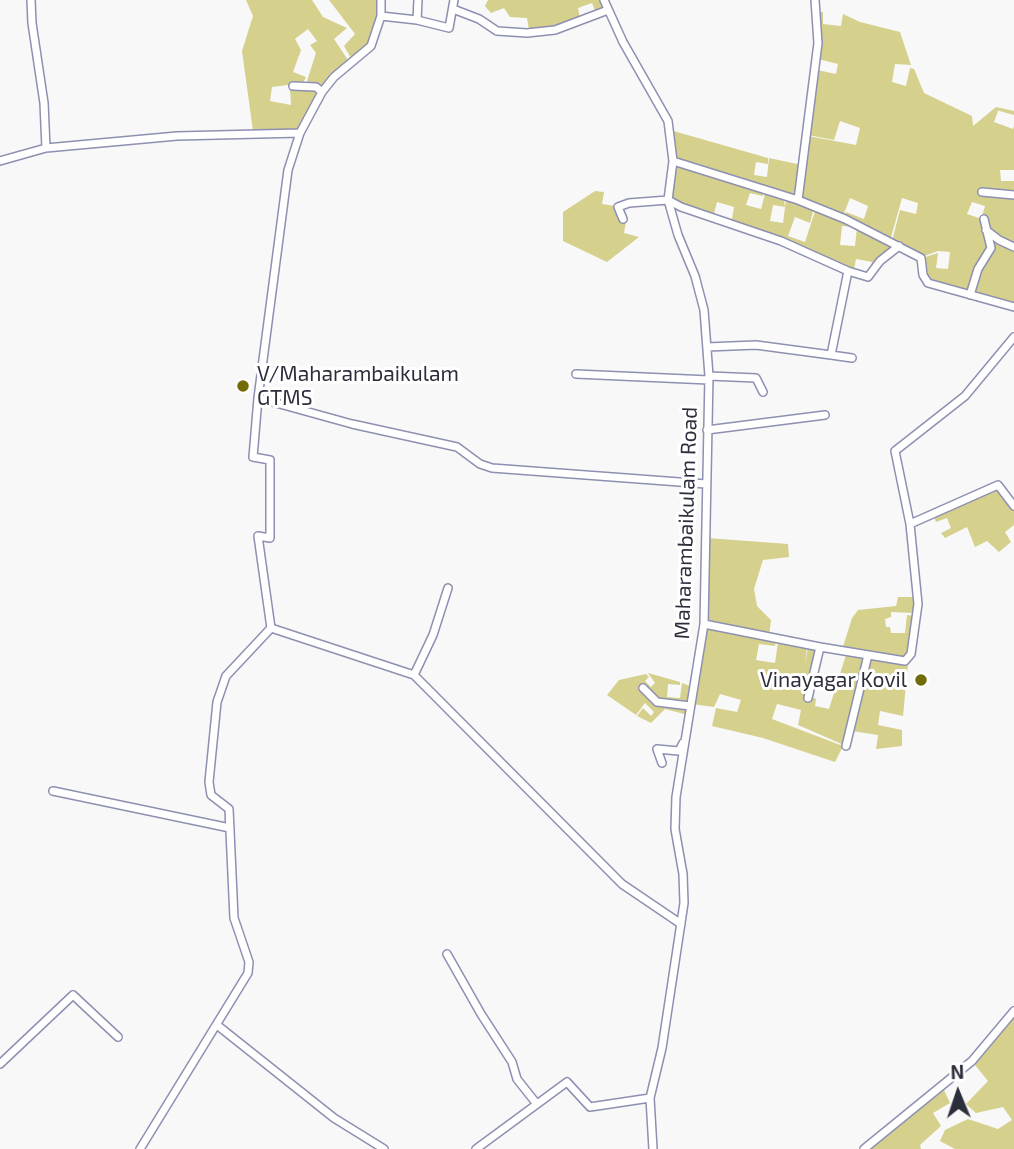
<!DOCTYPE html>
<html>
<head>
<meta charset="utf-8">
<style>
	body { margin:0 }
	#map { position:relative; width:1014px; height:1149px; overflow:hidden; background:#f8f8f8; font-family:"Exo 2",sans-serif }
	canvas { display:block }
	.north { position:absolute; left:923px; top:1058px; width:70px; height:70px; -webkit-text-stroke:5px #fff; paint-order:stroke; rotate:358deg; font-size:19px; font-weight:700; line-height:28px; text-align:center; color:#2d2e3c }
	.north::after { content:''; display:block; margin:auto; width:24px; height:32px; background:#2d2e3c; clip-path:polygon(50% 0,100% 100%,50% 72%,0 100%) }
</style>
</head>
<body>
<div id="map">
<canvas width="1014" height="1149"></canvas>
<div class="north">N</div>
</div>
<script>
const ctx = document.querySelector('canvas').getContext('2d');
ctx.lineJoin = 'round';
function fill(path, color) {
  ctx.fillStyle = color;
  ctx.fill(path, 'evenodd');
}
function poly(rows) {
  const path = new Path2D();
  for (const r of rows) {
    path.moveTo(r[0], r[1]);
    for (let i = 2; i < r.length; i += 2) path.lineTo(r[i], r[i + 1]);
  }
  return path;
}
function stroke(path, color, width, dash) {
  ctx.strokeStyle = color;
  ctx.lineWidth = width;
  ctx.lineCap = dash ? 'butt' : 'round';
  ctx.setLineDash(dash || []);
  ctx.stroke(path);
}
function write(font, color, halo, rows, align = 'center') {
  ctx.font = font + ' "Exo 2",sans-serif';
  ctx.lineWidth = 6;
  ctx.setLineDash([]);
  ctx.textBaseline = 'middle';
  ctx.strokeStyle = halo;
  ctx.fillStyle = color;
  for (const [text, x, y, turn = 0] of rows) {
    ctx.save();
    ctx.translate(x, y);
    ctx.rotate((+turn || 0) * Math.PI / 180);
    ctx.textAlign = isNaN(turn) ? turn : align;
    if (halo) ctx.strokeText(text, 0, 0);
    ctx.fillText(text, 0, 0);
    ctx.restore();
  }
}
fill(poly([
	[246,0,312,0,323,17,347,28,334,39,348,60,323,89,307,81,316,53,310,45,317,41,308,29,295,39,301,50,293,72,306,77,303,83,272,87,270,101,291,105,290,88,306,88,320,93,299,130,253,131,242,51,253,16],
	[329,0,378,0,378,16,368,44,351,58,344,46,355,34],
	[488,0,602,0,606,9,596,13,592,3,578,8,580,18,555,27,529,30,527,18,510,17,504,8,491,13,485,6],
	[818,12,823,12,823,24,841,26,843,14,860,22,900,32,911,65,895,64,892,82,906,86,910,68,914,69,924,93,972,116,973,126,996,107,1014,111,1014,115,996,110,998,111,994,122,1013,129,1014,126,1014,170,1000,170,1001,181,1014,181,1014,193,982,190,981,193,1014,196,1014,245,993,233,992,235,998,242,1014,248,1014,306,972,294,979,270,992,248,985,217,982,216,985,206,972,202,967,214,982,219,989,248,977,268,969,293,929,281,924,275,922,258,938,253,936,268,948,269,950,252,938,251,922,257,892,241,900,210,916,214,918,203,902,198,890,241,844,217,846,212,864,219,868,206,850,198,843,216,800,199,808,136,856,145,860,128,840,121,834,140,808,135,817,70,836,74,838,64,818,59],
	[670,130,768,158,768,164,756,162,754,175,767,177,769,158,802,165,798,199,674,160],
	[674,163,764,193,763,196,750,193,746,205,761,209,765,194,784,200,785,207,773,205,770,221,783,223,786,200,814,208,810,223,795,217,788,236,805,242,816,208,856,227,842,226,840,245,855,246,857,228,898,246,871,269,872,262,856,259,854,270,715,215,732,219,734,207,717,202,713,218,669,199],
	[595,191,604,192,602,204,615,206,622,220,626,222,624,233,639,237,607,262,563,241,563,212],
	[996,487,1014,508,1014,525,1005,532,1011,542,999,552,987,541,975,547,967,527,945,538,941,533,951,528,947,518,936,522,934,517],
	[707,538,788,544,789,557,763,560,754,589,757,606,771,620,769,636,706,624],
	[898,597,915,597,915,613,891,612,891,617,885,619,886,627,890,627,891,633,905,633,907,615,914,616,910,653,905,660,842,650,852,618,858,610,896,606],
	[705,626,776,641,775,646,759,644,756,660,775,663,778,642,807,646,805,664,808,647,817,649,806,701,810,702,812,697,816,699,815,706,829,709,846,655,865,657,844,745,798,725,801,710,777,704,772,719,843,746,835,762,763,738,712,726,716,708,737,712,741,700,720,694,714,707,692,704],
	[870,658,908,664,903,716,880,711,878,725,902,730,902,746,876,749,878,735,852,731],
	[648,673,680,682,680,685,668,684,667,697,680,698,682,683,692,687,689,705,657,703,689,707,688,715,665,709,651,723,637,716,643,708,651,716,654,712,645,703,636,715,607,695,619,680,646,674,649,677,645,681,651,687,655,683],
	[1014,1017,1014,1149,955,1149,940,1141,945,1130,968,1119,998,1129,1012,1120,1003,1107,976,1113,966,1104,988,1081,975,1065],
	[944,1090,950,1103,933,1113,941,1126,920,1145,921,1149,871,1149]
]), '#d5d08c');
const street = poly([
	[31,0,32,23,44,103,46,148],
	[604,0,623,42,668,121,673,161,668,200,678,235,695,276,704,310,709,376,704,624,676,797,675,829,683,874,684,903,662,1048,650,1098,653,1149],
	[453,9,479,19,497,31,527,33,555,30,608,10],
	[381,16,417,20,449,28,454,0],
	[417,20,418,0],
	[293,86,316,87,322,92],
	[0,161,46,148,177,136,300,133],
	[673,161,798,200,845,219,921,258,923,275,928,283,1014,307],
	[982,192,1014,195],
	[798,200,818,43,815,0],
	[623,219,618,207,629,203,668,200,681,207,781,241,848,271],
	[986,230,999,240,1014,247],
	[970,295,978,269,991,248,984,219],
	[707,347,756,345,831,355],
	[852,358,831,355,848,271,868,277,880,261,899,246],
	[576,374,709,380],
	[709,376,756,378,763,392],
	[258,398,352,424,457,447,480,464,492,468,706,484],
	[707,430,825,415],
	[910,524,998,485,1014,506],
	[704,624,820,647,905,661,911,654,918,604,910,524,895,451,965,396,1014,337],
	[271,628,258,536,270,538,270,460,253,457,258,398,288,170,300,133,322,92,334,77,371,46,381,16,381,0],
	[414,675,433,635,448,588],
	[643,688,657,702,690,706],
	[808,698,820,647],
	[846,746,868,655],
	[662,763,657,749,679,751,683,743],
	[53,791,230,828],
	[447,954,481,1014,512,1062,517,1079,536,1103],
	[217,1025,334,1118,384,1149],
	[0,1064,73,995,118,1037],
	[140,1149,248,973,249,962,234,918,229,809,211,795,209,782,217,702,226,676,271,628,414,675,622,884,681,924],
	[476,1149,567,1082,590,1107,650,1098],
	[864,1149,972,1061,1014,1011]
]);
stroke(street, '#8d90b1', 10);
stroke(street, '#fff', 7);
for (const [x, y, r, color] of [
	[243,386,7,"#736b05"],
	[921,680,7,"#736b05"]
]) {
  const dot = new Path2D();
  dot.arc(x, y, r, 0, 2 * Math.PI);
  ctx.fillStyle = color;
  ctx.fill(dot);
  stroke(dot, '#fff', 2.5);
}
write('21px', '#2d2e3c', '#fff', [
	["V/Maharambaikulam",257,374],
	["GTMS",257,398],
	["Vinayagar Kovil",907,680,"right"]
], 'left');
write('21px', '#2d2e3c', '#fff', [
	["Maharambaikulam Road",686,523,-88]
]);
</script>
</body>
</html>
